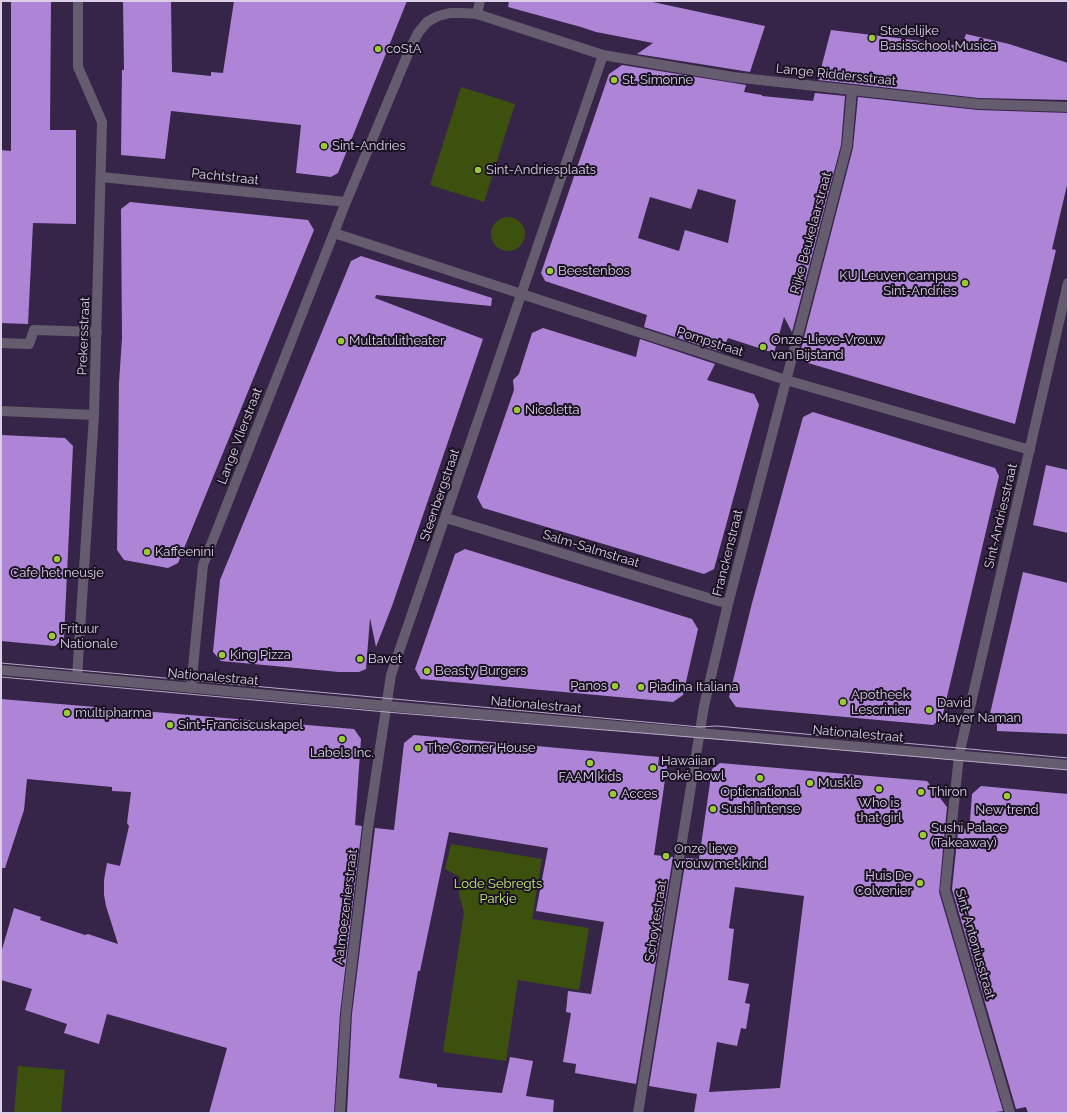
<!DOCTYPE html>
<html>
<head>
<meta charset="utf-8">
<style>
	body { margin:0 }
	#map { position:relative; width:1069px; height:1114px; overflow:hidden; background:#372449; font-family:Raleway,sans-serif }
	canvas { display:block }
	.frame { position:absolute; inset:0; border:2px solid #dacfe7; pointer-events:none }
</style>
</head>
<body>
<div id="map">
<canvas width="1069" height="1114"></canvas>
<div class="frame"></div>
</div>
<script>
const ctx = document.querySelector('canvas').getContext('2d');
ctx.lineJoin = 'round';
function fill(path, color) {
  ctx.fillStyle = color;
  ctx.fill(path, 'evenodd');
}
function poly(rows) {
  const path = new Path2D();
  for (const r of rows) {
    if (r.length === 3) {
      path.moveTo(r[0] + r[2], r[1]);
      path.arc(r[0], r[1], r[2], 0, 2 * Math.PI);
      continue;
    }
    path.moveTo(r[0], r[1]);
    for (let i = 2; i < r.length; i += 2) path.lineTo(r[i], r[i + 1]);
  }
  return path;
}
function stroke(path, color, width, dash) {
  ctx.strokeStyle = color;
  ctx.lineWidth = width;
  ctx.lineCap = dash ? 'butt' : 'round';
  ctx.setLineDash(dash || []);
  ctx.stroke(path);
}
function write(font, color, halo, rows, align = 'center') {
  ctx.font = font + ' Raleway,sans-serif';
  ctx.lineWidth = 4;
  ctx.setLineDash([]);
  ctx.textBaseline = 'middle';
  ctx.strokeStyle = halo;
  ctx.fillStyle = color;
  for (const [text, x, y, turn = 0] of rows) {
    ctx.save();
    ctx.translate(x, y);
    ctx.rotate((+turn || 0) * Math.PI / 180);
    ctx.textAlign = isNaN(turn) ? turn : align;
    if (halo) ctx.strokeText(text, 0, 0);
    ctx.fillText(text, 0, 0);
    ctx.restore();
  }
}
fill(poly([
	[461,87,515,104,484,202,430,185],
	[508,234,17],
	[451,844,542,859,532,919,589,928,579,990,518,980,506,1061,443,1052,464,912,459,895,460,877,445,869],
	[18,1066,65,1070,61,1113,14,1113]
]), '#3c510e');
fill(poly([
	[11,1,51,1,50,130,76,130,76,224,33,223,28,324,1,323,1,150,11,151],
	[123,1,171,1,172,72,211,76,211,72,223,73,234,1,407,1,338,173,331,177,296,173,301,125,171,111,165,159,121,155,122,70,124,70],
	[509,1,648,1,765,26,750,72,637,54,653,43,596,32,581,27,508,7],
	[831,30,962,46,966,34,1009,44,1068,63,1068,100,979,98,818,80],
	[622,65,746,85,744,92,762,95,762,96,813,101,815,93,845,96,841,145,792,332,784,317,774,353,728,338,721,352,644,327,647,315,545,281,541,273,609,74],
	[698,189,736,200,728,243,685,230,679,251,638,238,650,197,691,209],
	[858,97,978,110,1068,113,1068,181,1052,249,1056,250,1015,424,808,363,801,349,853,148],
	[130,202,308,220,314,230,178,563,168,568,124,560,117,550,119,383,122,338,121,209],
	[361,256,492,298,491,306,376,295,375,298,483,339,392,606,376,647,370,618,366,669,359,672,339,672,221,661,213,652,220,580,351,261],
	[543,328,636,357,640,339,715,364,707,380,754,394,759,405,714,569,704,574,483,508,477,497,514,390,513,380,519,374,532,333],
	[813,412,995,468,999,476,942,718,933,725,736,707,729,697,752,603,803,417],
	[1,435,65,438,73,446,64,638,55,646,1,641],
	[1046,465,1068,470,1068,533,1033,525],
	[465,549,692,619,698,629,683,695,673,702,421,679,415,669,455,554],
	[1023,572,1068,583,1068,734,997,731,997,725,989,718],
	[1,699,354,729,361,739,355,825,362,826,340,1013,334,1113,209,1113,227,1048,107,1014,99,1044,64,1033,67,1024,25,1010,32,989,1,980,1,953,14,908,41,917,40,920,85,935,88,934,118,944,106,906,104,895,104,880,107,863,120,866,129,826,127,823,131,792,112,791,112,787,27,779,24,810,5,868,1,868],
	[414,735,659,757,658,766,667,766,654,855,673,857,636,1084,575,1073,576,1064,563,1062,571,1013,566,1012,568,991,591,994,604,922,536,911,548,848,449,832,420,971,418,971,399,1078,437,1084,437,1087,502,1093,510,1057,533,1061,526,1096,554,1100,553,1113,347,1113,352,1014,375,828,394,830,404,743],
	[720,763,927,781,947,807,939,892,1003,1111,990,1113,694,1113,697,1094,649,1086,686,858,699,859,712,769],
	[735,887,804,896,780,1088,709,1092,717,1042,737,1046,741,1028,746,1029,750,1004,745,1003,749,984,728,980,734,929,729,928],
	[981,786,1068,794,1068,1113,1028,1113,1026,1107,1016,1109,952,889,959,822,969,834,972,794]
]), '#ae85d6');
stroke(poly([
	[477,14,480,1],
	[101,177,346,202],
	[334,233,786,380,1030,450],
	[1,343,29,344,34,330,97,332],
	[1,411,94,415],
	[446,518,728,604],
	[1,670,387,706,1068,765],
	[77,677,94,415,102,122,78,67,78,1],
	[191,688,203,565,346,202,410,49,418,33,427,22,438,16,450,13,463,13,477,14,603,55,733,77,979,104,1068,107],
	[340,1113,346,1013,368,828,391,675,603,55],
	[638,1113,704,706,728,604,847,146,852,90],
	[1010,1113,945,890,959,755,1068,283]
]), '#655c6f', 10);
stroke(poly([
	[1,663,700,727,717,726,1068,758],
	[1,677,386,712,739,741,1068,770]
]), '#b8abc6', 1);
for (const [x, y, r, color] of [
	[872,38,4,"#9acb34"],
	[378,49,4,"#9acb34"],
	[614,80,4,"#9acb34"],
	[324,146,4,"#9acb34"],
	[478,170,4,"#9acb34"],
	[550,271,4,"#9acb34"],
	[965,283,4,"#9acb34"],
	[341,341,4,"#9acb34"],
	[763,347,4,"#9acb34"],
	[517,410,4,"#9acb34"],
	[147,552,4,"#9acb34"],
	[57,559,4,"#9acb34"],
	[52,636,4,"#9acb34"],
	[222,655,4,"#9acb34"],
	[360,659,4,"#9acb34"],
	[427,671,4,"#9acb34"],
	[615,686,4,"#9acb34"],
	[641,687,4,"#9acb34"],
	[843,702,4,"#9acb34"],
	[929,710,4,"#9acb34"],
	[67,713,4,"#9acb34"],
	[170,725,4,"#9acb34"],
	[342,739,4,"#9acb34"],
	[418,748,4,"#9acb34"],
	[590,763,4,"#9acb34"],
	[653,768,4,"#9acb34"],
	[760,778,4,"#9acb34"],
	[810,783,4,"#9acb34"],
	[879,789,4,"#9acb34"],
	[921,792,4,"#9acb34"],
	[613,794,4,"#9acb34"],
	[1007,796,4,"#9acb34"],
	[713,809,4,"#9acb34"],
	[923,835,4,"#9acb34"],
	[666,856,4,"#9acb34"],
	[920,883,4,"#9acb34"]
]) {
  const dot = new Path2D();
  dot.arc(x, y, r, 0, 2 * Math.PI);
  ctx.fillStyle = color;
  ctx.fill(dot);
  stroke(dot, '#1a1223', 1.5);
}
write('13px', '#dacfe7', '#1a1223', [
	["Stedelijke",880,31],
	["Basisschool Musica",880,46],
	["coStA",386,49],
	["St. Simonne",622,80],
	["Sint-Andries",332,146],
	["Sint-Andriesplaats",486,170],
	["Beestenbos",558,271],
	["KU Leuven campus",957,276,"right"],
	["Sint-Andries",957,291,"right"],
	["Onze-Lieve-Vrouw",771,340],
	["van Bijstand",771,355],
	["Multatulitheater",349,341],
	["Nicoletta",525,410],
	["Kaffeenini",155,552],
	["Cafe het neusje",57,573,"center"],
	["Frituur",60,629],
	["Nationale",60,644],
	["King Pizza",230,655],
	["Bavet",368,659],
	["Beasty Burgers",435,671],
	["Panos",607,686,"right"],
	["Piadina Italiana",649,687],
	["Apotheek",851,695],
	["Lescrinier",851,710],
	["David",937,703],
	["Mayer Naman",937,718],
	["multipharma",75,713],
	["Sint-Franciscuskapel",178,725],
	["The Corner House",426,748],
	["Labels Inc.",342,753,"center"],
	["Hawaiian",661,761],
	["Poké Bowl",661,776],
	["FAAM kids",590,777,"center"],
	["Muskle",818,783],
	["Opticnational",760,792,"center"],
	["Thiron",929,792],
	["Acces",621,794],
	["Who is",879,803,"center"],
	["that girl",879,818,"center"],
	["Sushi intense",721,809],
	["New trend",1007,810,"center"],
	["Sushi Palace",931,828],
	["(Takeaway)",931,843],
	["Onze lieve",674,849],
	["vrouw met kind",674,864],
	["Huis De",912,876,"right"],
	["Colvenier",912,891,"right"]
], 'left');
write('13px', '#dacfe7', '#1a1223', [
	["Lange Riddersstraat",836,75,6],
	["Pachtstraat",225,177,6],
	["Rijke Beukelaarstraat",811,233,-75],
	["Prekersstraat",84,336,-88],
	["Pompstraat",710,342,18],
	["Lange Vlierstraat",240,436,-69],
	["Steenbergstraat",440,495,-71],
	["Sint-Andriesstraat",1001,516,-77],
	["Salm-Salmstraat",591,549,17],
	["Franckenstraat",728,553,-76],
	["Nationalestraat",213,677,5],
	["Nationalestraat",536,705,5],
	["Nationalestraat",858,734,5],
	["Aalmoezenierstraat",346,907,-83],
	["Schoytestraat",656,921,-81],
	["Sint-Antoniusstraat",975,944,74]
]);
write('13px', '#c1ec77', '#1a1223', [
	["Lode Sebregts",498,884],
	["Parkje",498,899]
]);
</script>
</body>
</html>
